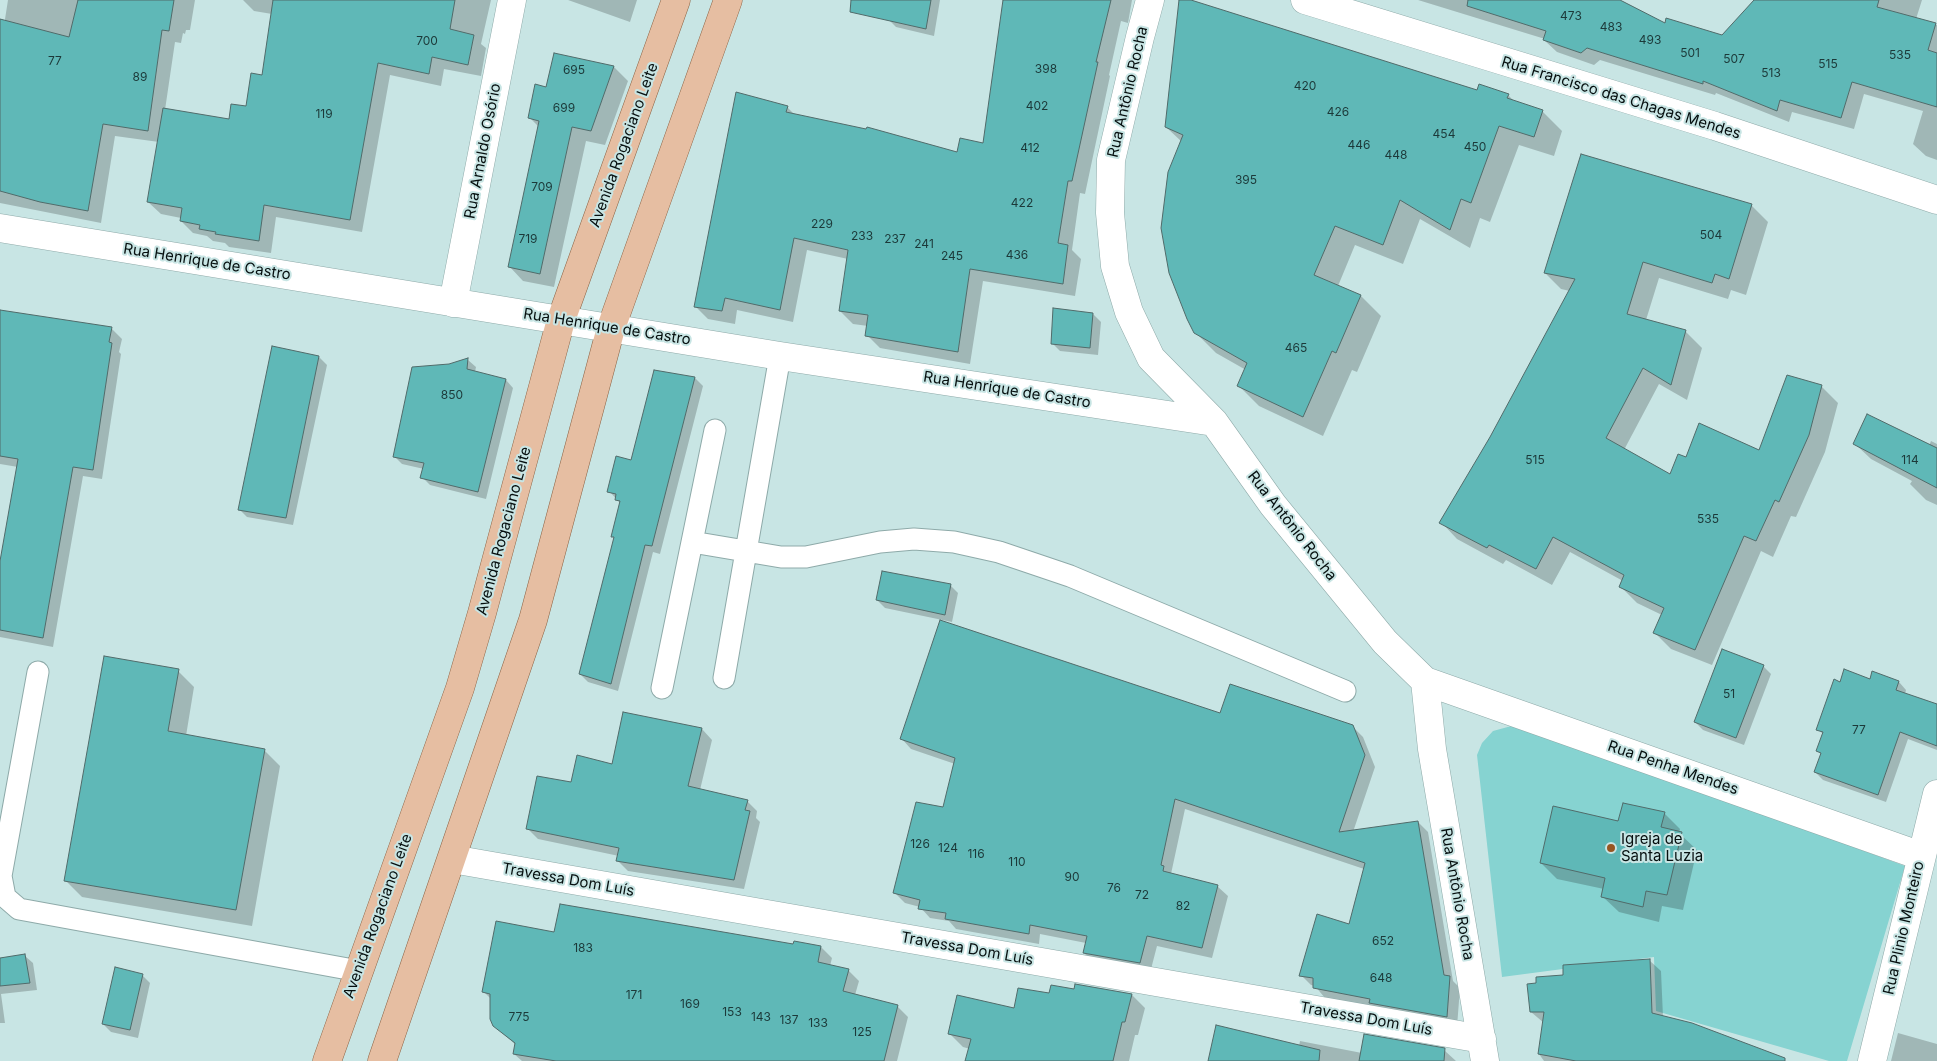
<!DOCTYPE html>
<html>
<head>
<meta charset="utf-8">
<style>
	body { margin:0 }
	canvas { display:block; background:#c8e5e4 }
</style>
</head>
<body>
<canvas width="1937" height="1061"></canvas>
<script>
const ctx = document.querySelector('canvas').getContext('2d');
ctx.lineJoin = 'round';
function fill(path, color) {
  ctx.fillStyle = color;
  ctx.fill(path, 'evenodd');
}
function poly(rows) {
  const path = new Path2D();
  for (const r of rows) {
    path.moveTo(r[0], r[1]);
    for (let i = 2; i < r.length; i += 2) path.lineTo(r[i], r[i + 1]);
  }
  return path;
}
function stroke(path, color, width, dash) {
  ctx.strokeStyle = color;
  ctx.lineWidth = width;
  ctx.lineCap = dash ? 'butt' : 'round';
  ctx.setLineDash(dash || []);
  ctx.stroke(path);
}
function write(font, color, halo, rows, align = 'center') {
  ctx.font = font + ' Inter,sans-serif';
  ctx.lineWidth = 4;
  ctx.setLineDash([]);
  ctx.textBaseline = 'middle';
  ctx.strokeStyle = halo;
  ctx.fillStyle = color;
  for (const [text, x, y, turn = 0] of rows) {
    ctx.save();
    ctx.translate(x, y);
    ctx.rotate((+turn || 0) * Math.PI / 180);
    ctx.textAlign = isNaN(turn) ? turn : align;
    if (halo) ctx.strokeText(text, 0, 0);
    ctx.fillText(text, 0, 0);
    ctx.restore();
  }
}
fill(poly([
	[1515,725,1531,728,1905,866,1847,1061,1829,1061,1656,1011,1654,957,1502,977,1477,755,1482,743,1493,731]
]), '#86d3d1');
fill(poly([
	[8,0,195,0,190,30,186,30,185,34,183,33,181,43,175,42,165,110,230,120,247,108,263,76,272,14,254,11,243,0,491,0,481,44,486,48,481,76,444,69,441,86,390,75,362,232,276,217,271,253,229,247,225,243,213,241,207,236,193,233,181,221,181,218,161,214,148,202,159,142,115,136,101,223,0,203,0,51],
	[568,0,637,0,630,22],
	[891,0,940,0,934,36,896,27,888,19],
	[1004,0,1132,0,1128,23,1121,21,1109,75,1110,76,1085,194,1080,193,1072,250,1081,259,1075,296,983,281,970,364,880,348,867,335,868,326,853,324,840,311,848,259,807,250,793,322,737,310,735,324,708,319,695,306,787,107,795,115,958,154,984,145],
	[1181,0,1187,0,1478,91,1508,95,1516,103,1542,111,1562,131,1554,156,1519,145,1490,222,1480,218,1470,248,1420,219,1403,264,1355,245,1338,286,1361,296,1381,316,1357,372,1352,370,1323,436,1259,406,1239,386,1246,370,1216,353,1195,332,1182,142,1166,127],
	[1418,0,1606,0,1666,24,1722,37,1756,0,1922,0,1916,19,1937,25,1937,160,1926,156,1913,144,1923,111,1864,94,1854,129,1792,112,1789,122,1716,93,1715,95,1600,60,1594,65,1557,52,1544,40,1545,39],
	[614,67,628,81,605,145,586,141,554,287,523,281,509,266,539,127,530,118,547,88],
	[1582,155,1752,206,1768,222,1746,295,1731,290,1728,299,1659,278,1646,320,1685,331,1702,348,1687,400,1659,384,1624,450,1670,475,1686,459,1760,451,1821,386,1838,403,1825,452,1796,517,1791,516,1773,557,1761,551,1712,665,1671,649,1655,633,1662,615,1637,603,1621,587,1623,581,1570,552,1552,585,1506,560,1503,564,1457,539,1441,522,1491,438,1570,291,1561,289,1545,273],
	[0,311,112,329,122,339,119,352,121,354,102,479,83,476,53,647,0,637,0,569,18,467,0,464],
	[1093,314,1101,322,1098,355,1060,351,1052,343],
	[319,357,327,365,293,525,247,517,240,510],
	[468,360,476,367,475,372,506,380,513,388,486,499,430,485,422,477,424,469,402,464,394,456,450,365],
	[655,372,695,378,703,386,660,554,653,552,618,691,588,682,580,674,615,538,613,536,621,504,609,491,632,461],
	[1931,441,1937,444,1937,505,1926,500,1910,484,1912,481,1871,459,1854,443,1929,446],
	[950,585,958,593,952,622,885,608,877,600],
	[1763,666,1771,674,1744,745,1703,730,1695,722],
	[178,671,194,687,186,736,264,750,280,766,252,926,82,897,65,880],
	[1871,680,1899,682,1906,690,1905,694,1937,706,1937,750,1908,739,1886,802,1823,780,1815,772,1822,755,1818,751,1824,735,1818,729,1840,683],
	[624,713,702,729,712,740,700,790,747,801,757,811,756,818,760,822,744,889,628,871,618,861,619,856,538,839,527,828,572,784,613,765],
	[1221,715,1353,727,1363,737,1375,767,1353,832,1418,822,1428,832,1453,981,1460,988,1457,1027,1325,998,1315,986,1311,985,1301,975,1350,926,1364,869,1185,809,1171,874,1217,886,1228,896,1212,958,1157,946,1150,973,1094,963,1084,953,1086,943,1040,934,1039,944,956,929,949,921,930,918,920,907,905,903,895,893,944,809,955,764,911,749,901,738],
	[1664,813,1680,829,1679,833,1697,850,1683,910,1662,906,1659,922,1619,912,1602,896,1604,889,1557,879,1541,863,1619,822],
	[555,933,821,947,832,958,830,966,848,970,859,981,855,995,897,1006,908,1017,897,1061,522,1061,514,1054,516,1045,494,1026,491,999,483,991],
	[25,956,33,963,37,990,1,994,5,1023,0,1023,0,960],
	[1649,960,1661,971,1663,1017,1753,1061,1544,1061,1539,1054,1544,1023,1531,1012,1537,984,1565,976],
	[142,975,150,983,138,1038,111,1032,103,1024],
	[1050,995,1132,995,1145,1008,1138,1035,1135,1035,1129,1061,967,1061,970,1049,963,1047,949,1033],
	[1898,1033,1937,1044,1937,1061,1891,1061],
	[1300,1041,1362,1053,1444,1050,1456,1061,1209,1061,1299,1046]
]), '#0003');
const building = poly([
	[78,0,174,0,169,31,162,30,148,131,103,124,88,211,40,202,0,191,0,19,69,37,78,0],
	[273,0,455,0,450,29,474,35,468,65,432,57,429,74,378,63,350,220,264,205,259,241,215,234,216,232,199,229,200,225,180,221,182,208,147,202,163,108,229,119,231,104,246,106,251,73,262,75,273,0],
	[851,0,931,0,926,29,850,12,851,0],
	[1003,0,1111,0,1096,62,1098,62,1072,181,1068,181,1058,243,1068,245,1063,284,970,269,958,352,865,336,868,315,839,311,848,250,794,238,780,310,725,298,722,311,694,307,736,92,788,106,786,112,866,129,867,127,957,152,960,138,983,143,1003,0],
	[1179,0,1191,0,1477,90,1479,84,1509,94,1507,98,1543,110,1534,137,1499,126,1471,203,1461,199,1450,230,1400,200,1383,245,1335,226,1314,275,1361,295,1336,353,1332,351,1303,417,1237,386,1247,363,1194,333,1187,319,1169,273,1161,228,1168,172,1183,135,1165,127,1179,0],
	[1468,0,1620,0,1665,23,1666,18,1722,35,1754,0,1879,0,1877,7,1936,23,1928,50,1937,53,1937,107,1852,82,1841,118,1780,100,1777,111,1703,81,1703,84,1587,48,1581,53,1543,40,1546,31,1467,6,1468,0],
	[554,53,614,66,591,131,572,127,540,274,508,267,539,121,528,118,535,84,546,87,554,53],
	[1581,154,1752,204,1729,279,1715,274,1712,283,1643,262,1627,314,1686,330,1671,385,1643,368,1606,438,1670,474,1678,454,1686,457,1699,423,1759,450,1787,375,1822,385,1809,435,1779,502,1775,500,1756,541,1744,536,1695,650,1653,633,1664,608,1619,587,1624,575,1553,537,1536,569,1489,545,1487,548,1439,523,1490,437,1575,279,1544,273,1581,154],
	[1053,308,1093,313,1090,348,1051,344,1053,308],
	[0,310,112,327,109,342,112,343,93,470,73,467,43,638,0,630,0,561,18,459,0,456,0,310],
	[272,346,319,356,286,518,238,510,272,346],
	[468,358,467,369,506,379,478,492,420,478,424,463,393,457,412,367,449,364,468,358],
	[654,370,695,377,652,546,645,545,611,684,579,674,614,537,611,537,620,501,615,500,616,494,607,492,616,456,631,460,654,370],
	[1867,414,1937,448,1937,488,1853,444,1867,414],
	[882,571,951,584,945,615,876,600,882,571],
	[940,620,1220,713,1230,684,1353,725,1365,755,1339,832,1418,821,1444,975,1450,976,1447,1017,1369,1003,1370,999,1313,988,1313,978,1299,976,1317,914,1349,924,1365,863,1175,799,1161,865,1164,866,1163,871,1218,885,1202,948,1147,936,1140,963,1083,953,1087,936,1030,925,1029,934,945,919,946,913,918,909,920,900,893,893,916,802,943,807,955,758,900,739,940,620],
	[1722,649,1764,665,1736,738,1694,722,1722,649],
	[104,656,179,669,168,731,265,749,236,910,64,881,104,656],
	[1844,669,1870,679,1872,671,1899,681,1896,690,1937,704,1937,746,1900,732,1878,795,1814,772,1821,753,1816,751,1823,732,1816,730,1834,679,1840,682,1844,669],
	[623,712,702,728,688,786,748,800,745,810,750,811,734,880,616,861,619,848,526,829,537,776,571,782,577,755,612,764,623,712],
	[1623,803,1665,812,1661,827,1682,832,1667,895,1646,891,1643,907,1601,897,1605,878,1540,863,1553,806,1618,821,1623,803],
	[560,904,793,944,794,941,821,946,818,962,849,969,843,991,898,1005,884,1061,556,1061,513,1054,515,1043,493,1026,490,1019,490,994,482,992,496,921,554,932,560,904],
	[25,954,30,983,0,986,0,958,25,954],
	[1650,959,1652,1013,1692,1023,1785,1058,1785,1061,1576,1061,1538,1054,1544,1012,1530,1012,1527,984,1536,983,1536,977,1563,975,1563,965,1650,959],
	[115,967,143,974,130,1030,102,1024,115,967],
	[1075,984,1132,994,1125,1022,1122,1022,1113,1061,965,1061,971,1039,948,1034,957,995,1014,1008,1018,988,1049,993,1051,985,1074,989,1075,984],
	[1216,1025,1320,1050,1319,1061,1208,1061,1216,1025],
	[1364,1034,1445,1048,1444,1061,1359,1061,1364,1034]
]);
fill(building, '#5fb8b7');
stroke(building, '#516b6a', 1);
const lane = poly([
	[692,542,781,557,806,557,880,542,914,539,954,542,999,552,1070,576,1345,691],
	[38,672,1,876,5,897,19,909,359,971],
	[724,678,780,356],
	[662,688,715,430]
]);
const street = poly([
	[1150,0,1140,37,1111,160,1110,213,1115,266,1129,312,1151,358,1214,422,1273,505,1385,642,1425,681,1432,749,1485,1061],
	[1305,0,1715,126,1937,200],
	[0,228,780,356,1214,422],
	[453,303,512,0],
	[1425,681,1921,856],
	[452,859,1482,1039],
	[1872,1061,1937,794]
]);
const primary = poly([
	[327,1061,460,688,482,613,561,320,676,0],
	[382,1061,533,620,611,328,728,0]
]);
stroke(lane, '#8eaaa9', 23);
stroke(street, '#8eaaa9', 29);
stroke(primary, '#8d6446', 29);
stroke(lane, '#fff', 21);
stroke(street, '#fff', 28);
stroke(primary, '#e6bea2', 28);
for (const [x, y, r, color] of [
	[1611,848,5,"#975622"]
]) {
  const dot = new Path2D();
  dot.arc(x, y, r, 0, 2 * Math.PI);
  ctx.fillStyle = color;
  ctx.fill(dot);
  stroke(dot, '#c8e5e4', 2);
}
write('12px', '#1c3939', null, [
	["473",1571,16],
	["483",1611,27],
	["493",1650,40],
	["700",427,41],
	["501",1690,53],
	["535",1900,55],
	["507",1734,59],
	["77",55,61],
	["515",1828,64],
	["398",1046,69],
	["695",574,70],
	["513",1771,73],
	["89",140,77],
	["420",1305,86],
	["402",1037,106],
	["699",564,108],
	["426",1338,112],
	["119",324,114],
	["454",1444,134],
	["446",1359,145],
	["450",1475,147],
	["412",1030,148],
	["448",1396,155],
	["395",1246,180],
	["709",542,187],
	["422",1022,203],
	["229",822,224],
	["504",1711,235],
	["233",862,236],
	["719",528,239],
	["237",895,239],
	["241",924,244],
	["436",1017,255],
	["245",952,256],
	["465",1296,348],
	["850",452,395],
	["515",1535,460],
	["114",1910,460],
	["535",1708,519],
	["51",1729,694],
	["77",1859,730],
	["126",920,844],
	["124",948,848],
	["116",976,854],
	["110",1017,862],
	["90",1072,877],
	["76",1114,888],
	["72",1142,895],
	["82",1183,906],
	["652",1383,941],
	["183",583,948],
	["648",1381,978],
	["171",634,995],
	["169",690,1004],
	["153",732,1012],
	["775",519,1017],
	["143",761,1017],
	["137",789,1020],
	["133",818,1023],
	["125",862,1032]
]);
write('15px', '#060f0f', '#c8e5e4', [
	["Rua Antônio Rocha",1128,92,-77],
	["Rua Francisco das Chagas Mendes",1621,98,17],
	["Avenida Rogaciano Leite",624,145,-70],
	["Rua Arnaldo Osório",483,151,-79],
	["Rua Henrique de Castro",207,262,9],
	["Rua Henrique de Castro",607,327,9],
	["Rua Henrique de Castro",1007,390,9],
	["Rua Antônio Rocha",1292,526,52],
	["Avenida Rogaciano Leite",504,531,-75],
	["Rua Penha Mendes",1673,768,19],
	["Travessa Dom Luís",568,880,10],
	["Rua Antônio Rocha",1457,894,80],
	["Avenida Rogaciano Leite",378,916,-70],
	["Rua Plinio Monteiro",1904,928,-77],
	["Travessa Dom Luís",967,949,10],
	["Travessa Dom Luís",1366,1019,10]
]);
write('15px', '#060f0f', '#c8e5e4', [
	["Igreja de",1621,839],
	["Santa Luzia",1621,856]
], 'left');
</script>
</body>
</html>
